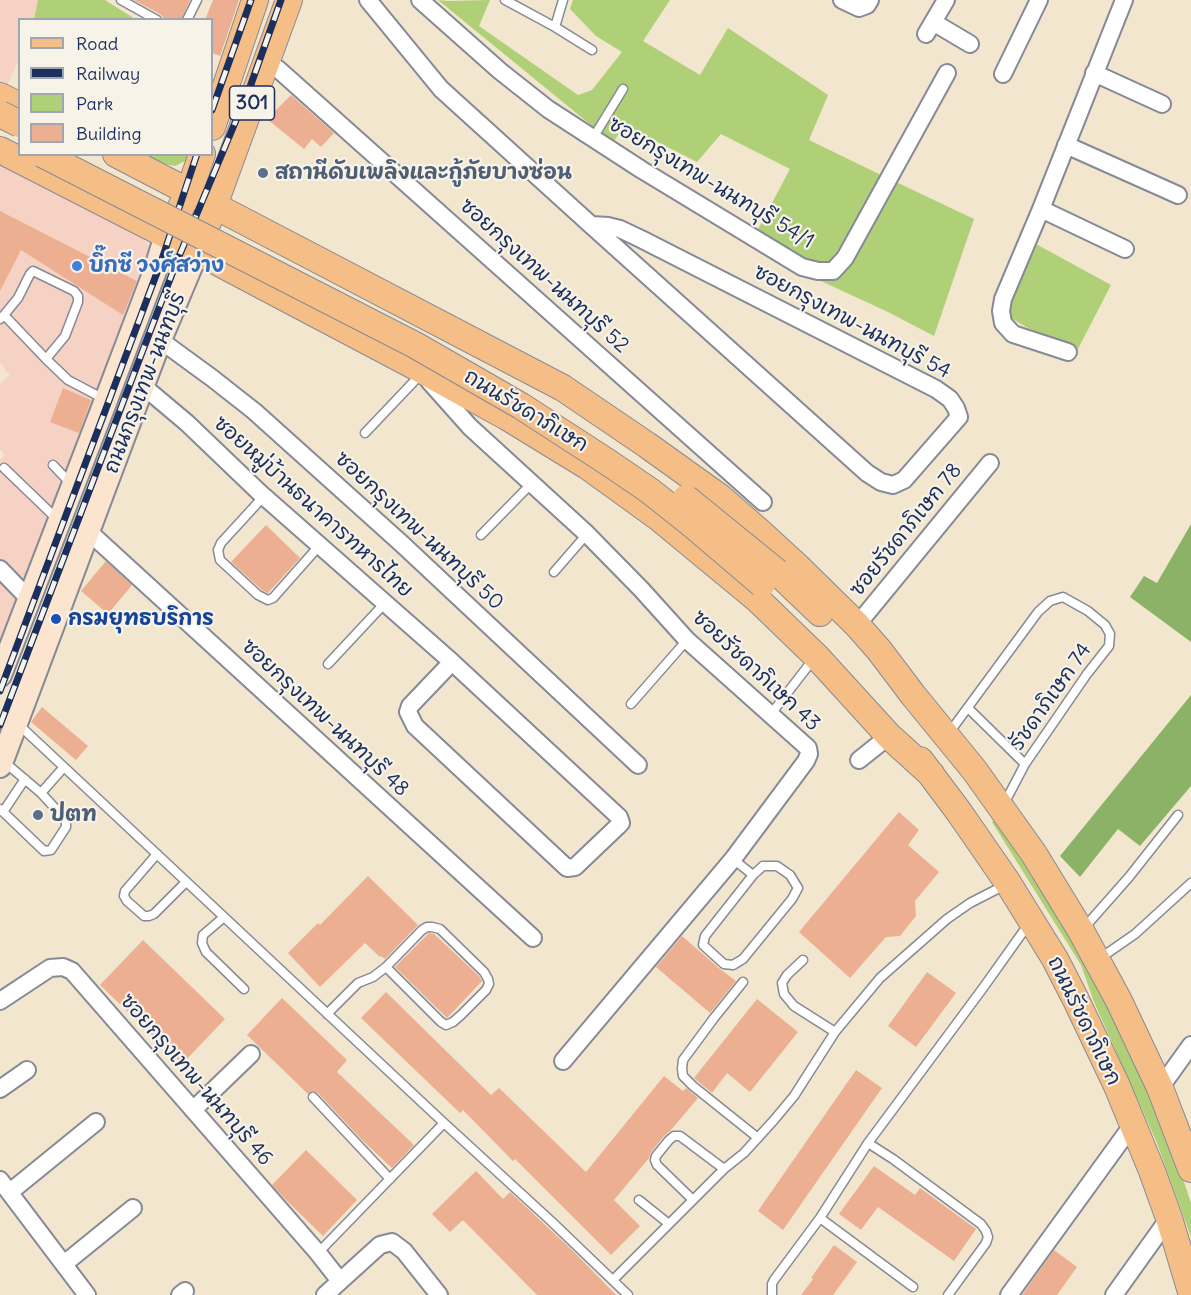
<!DOCTYPE html>
<html>
<head>
<meta charset="utf-8">
<style>
	body { margin:0 }
	#map { position:relative; width:1191px; height:1295px; overflow:hidden; background:#f2e6ce; font-family:Delius,sans-serif }
	canvas { display:block }
	.legend { position:absolute; left:18px; top:18px; width:195px; height:138px; box-sizing:border-box; background:#f7f3e8; border:2px solid #9fa5b1; margin:0; padding:8px 10px; list-style:none; font-size:18px; color:#1b2f5e }
	.legend li { display:flex; align-items:center; gap:12px; height:30px }
	.legend b { width:30px; border:2px solid #9fa5b1 }
</style>
</head>
<body>
<div id="map">
<canvas width="1191" height="1295"></canvas>
<ul class="legend">
<li><b style="height:8px;background:#f6be87"></b>Road</li>
<li><b style="height:8px;background:#1b2f5e"></b>Railway</li>
<li><b style="height:16px;background:#b0d077"></b>Park</li>
<li><b style="height:16px;background:#ecaf91"></b>Building</li>
</ul>
</div>
<script>
const ctx = document.querySelector('canvas').getContext('2d');
ctx.lineJoin = 'round';
function fill(path, color) {
  ctx.fillStyle = color;
  ctx.fill(path, 'evenodd');
}
function poly(rows) {
  const path = new Path2D();
  for (const r of rows) {
    path.moveTo(r[0], r[1]);
    for (let i = 2; i < r.length; i += 2) path.lineTo(r[i], r[i + 1]);
  }
  return path;
}
function stroke(path, color, width, dash) {
  ctx.strokeStyle = color;
  ctx.lineWidth = width;
  ctx.lineCap = dash ? 'butt' : 'round';
  ctx.setLineDash(dash || []);
  ctx.stroke(path);
}
function write(font, color, halo, rows, align = 'center') {
  ctx.font = font + ' Delius,"Playpen Sans Thai",sans-serif';
  ctx.lineWidth = 4.5;
  ctx.setLineDash([]);
  ctx.textBaseline = 'middle';
  ctx.strokeStyle = halo;
  ctx.fillStyle = color;
  for (const [text, x, y, turn = 0] of rows) {
    ctx.save();
    ctx.translate(x, y);
    ctx.rotate((+turn || 0) * Math.PI / 180);
    ctx.textAlign = isNaN(turn) ? turn : align;
    if (halo) ctx.strokeText(text, 0, 0);
    ctx.fillText(text, 0, 0);
    ctx.restore();
  }
}
fill(poly([
	[0,0,38,0,34,19,20,20,19,59,7,86,0,83],
	[0,162,141,237,149,246,152,260,0,655,0,460,5,455,0,449,0,384,10,375,0,363]
]), '#f6d2c4');
fill(poly([
	[38,0,105,0,135,19,34,19],
	[438,0,448,1,490,0,479,26,578,95,592,90,622,52,596,36,570,9,573,0,670,0,643,41,700,75,728,28,828,95,809,140,883,176,844,251,833,262,820,266,755,235,790,169,721,134,697,162,624,125,613,143],
	[145,155,189,155,185,161,175,166,159,163],
	[894,181,974,219,934,336,888,312,808,275,832,277],
	[1036,244,1111,285,1078,349,1028,328,1011,318,1010,296,1023,263],
	[995,819,1063,925,1098,985,1145,1080,1174,1152,1191,1203,1191,1237,1157,1143,1094,1002,1081,965,992,822]
]), '#b0d077');
fill(poly([
	[1191,524,1191,642,1130,597,1144,576,1157,583],
	[1191,695,1191,786,1140,846,1118,829,1080,877,1060,856]
]), '#8cb268');
fill(poly([
	[134,0,190,0,181,20,166,20,160,14],
	[213,0,239,0,220,56,212,53,212,20,205,20],
	[291,95,334,133,321,147,312,139,304,149,267,119],
	[0,211,137,281,123,315,21,250,0,291],
	[63,388,91,400,79,433,50,422],
	[266,525,300,558,268,593,262,590,231,562],
	[106,561,132,585,108,614,81,591],
	[42,707,88,746,76,760,31,722],
	[899,812,919,830,908,845,939,872,915,901,916,916,900,936,886,937,850,978,799,932],
	[368,876,418,925,385,959,381,956,380,957,365,943,320,987,288,953,318,923,320,925],
	[429,933,434,934,479,976,482,981,447,1018,395,967],
	[682,936,720,969,736,981,710,1013,656,967],
	[143,940,225,1019,182,1064,100,985],
	[927,972,956,993,916,1047,888,1026],
	[386,992,491,1095,499,1088,586,1172,664,1076,683,1091,686,1088,698,1098,671,1130,664,1136,651,1152,649,1158,614,1200,640,1226,611,1255,515,1159,513,1161,463,1110,460,1113,361,1018],
	[282,998,347,1060,337,1072,414,1145,392,1168,362,1140,318,1093,312,1091,308,1094,247,1035],
	[757,999,798,1032,750,1092,727,1073,712,1093,694,1078],
	[856,1070,882,1088,783,1230,758,1211],
	[306,1150,357,1200,323,1236,284,1198,272,1185],
	[874,1166,915,1195,920,1188,976,1229,954,1261,878,1207,861,1230,839,1214],
	[476,1171,503,1199,510,1192,573,1251,616,1295,537,1295,463,1220,450,1232,432,1214],
	[834,1245,857,1262,833,1295,801,1295,813,1279,811,1278],
	[1054,1250,1077,1267,1057,1295,1022,1295]
]), '#ecaf91');
const service = poly([
	[121,0,157,20],
	[505,0,555,27,592,50],
	[187,20,197,0],
	[555,27,563,0],
	[593,138,623,89],
	[4,315,18,298,30,274,33,271,74,291,78,296,78,302,65,336,46,359],
	[0,319,4,315,46,359,68,380,106,400],
	[365,433,422,373],
	[53,465,71,484],
	[4,468,58,520],
	[264,496,221,543,218,550,220,560,258,595,268,600,273,598,319,546],
	[481,535,532,483],
	[554,572,587,534],
	[328,664,385,603],
	[631,704,687,640],
	[969,709,1025,764],
	[771,714,815,657],
	[18,724,444,1123,551,1221,628,1295],
	[949,733,1038,612,1050,601,1063,597,1088,611,1105,625,1110,634,1109,646,1087,674,1025,764,1004,804],
	[2,760,41,793],
	[0,809,44,851,51,850,66,827,66,822,65,819,41,793,64,767],
	[3,812,25,779],
	[157,854,125,891,124,896,127,901,144,916,149,916,154,914,186,882],
	[733,859,753,875],
	[763,866,777,866,790,875,798,888,792,899,743,959,733,965,724,964,703,945,705,936,753,875,763,866],
	[224,917,203,935,202,943,206,952,244,989],
	[1084,928,1129,877,1178,815],
	[1099,959,1135,934,1191,883],
	[803,960,787,975,782,983,784,994,794,1006,835,1032],
	[743,982,714,1018,683,1060,682,1069,683,1076,693,1086,758,1138],
	[327,1014,358,983,373,977,386,967,422,930,427,927,432,927,440,929,484,972,488,979,489,984,486,990,461,1015,453,1022,446,1025,441,1022,386,967],
	[313,1097,390,1179],
	[868,1143,893,1159,981,1224,986,1231,988,1237,986,1243,948,1295],
	[639,1200,669,1224],
	[693,1200,657,1165,655,1160,656,1156,669,1140,674,1136,680,1136,724,1169],
	[820,1218,913,1287],
	[318,1253,444,1123],
	[613,1280,724,1169,744,1153,774,1120,794,1096,835,1032,880,978,947,919,970,903,1007,884],
	[772,1295,772,1284,774,1280,820,1218,868,1143,983,988,1030,922]
]);
const minor = poly([
	[368,0,441,89,591,225,867,473,881,482,893,485,904,480,959,417,956,408,950,399,936,389,641,239,620,229,608,226,591,225],
	[420,0,500,71,548,109,642,170,802,267,818,271,833,271,845,258,947,73],
	[842,0,859,8,867,5,870,0],
	[933,22,970,44],
	[926,34,946,0],
	[267,63,278,69,763,502],
	[1094,73,1162,104],
	[1003,74,1039,0],
	[1066,145,1178,195],
	[1041,209,1125,249],
	[160,340,212,378,254,411,402,544,638,765],
	[1068,352,1013,334,1003,323,1001,311,1003,299,1041,209,1124,0],
	[429,381,470,427,587,534,641,589,687,640,808,748,809,754,806,761,733,859,563,1061],
	[143,386,187,423,259,492,452,662,619,817,621,823,618,826,575,867,567,868,415,726,408,712,410,706,452,662],
	[88,531,533,938],
	[0,569,30,600],
	[857,625,990,463],
	[859,760,889,736],
	[0,1001,50,968,63,967,72,971,318,1253,340,1281],
	[1160,1088,1191,1045],
	[0,1089,27,1070],
	[193,1110,251,1054],
	[0,1180,87,1295],
	[10,1192,96,1122],
	[64,1264,133,1208],
	[180,1295,185,1291],
	[325,1295,380,1245,392,1242,404,1251,439,1295],
	[1009,1295,1133,1124],
	[1114,1295,1169,1218]
]);
const secondary = poly([
	[0,675,106,400,155,271,166,235],
	[0,766,160,340,197,252]
]);
const primary = poly([
	[0,96,20,106],
	[212,127,255,0],
	[0,150,166,235,418,368,507,417,587,466,659,518,757,599,816,656,889,736,931,774],
	[116,154,189,192,215,206,563,388,647,445,721,498,761,533,797,566,857,625,879,650,913,695,975,771,1034,854,1081,931,1119,1001,1160,1088,1191,1169],
	[166,235,189,192,202,154],
	[197,252,289,0],
	[777,572,820,613],
	[920,760,959,812,1008,883,1055,959,1076,1000,1117,1086,1152,1171,1169,1218,1191,1292]
]);
stroke(service, '#868a96', 11);
stroke(minor, '#868a96', 20);
stroke(secondary, '#868a96', 26);
stroke(primary, '#868a96', 28);
stroke(service, '#fff', 8);
stroke(minor, '#fff', 16);
stroke(secondary, '#fbe5cf', 22);
stroke(primary, '#f6be87', 26);
const rail = poly([
	[212,110,251,0],
	[0,691,161,262,197,154],
	[0,725,175,266,250,87,281,0]
]);
stroke(rail, '#1b2f5e', 7);
stroke(rail, '#f7f3e8', 4.5, [14]);
const primaryBridge = poly([
	[0,114,20,124],
	[42,154,415,345,521,406,609,463,650,491,694,526,762,584],
	[686,498,777,572]
]);
stroke(primaryBridge, '#868a96', 28, []);
stroke(primaryBridge, '#f6be87', 26);
for (const [x, y, r, color] of [
	[263,173,6,"#5c6f8a"],
	[77,266,6,"#3f7fe0"],
	[56,619,6,"#1a4fb4"],
	[38,815,6,"#5c6f8a"]
]) {
  const dot = new Path2D();
  dot.arc(x, y, r, 0, 2 * Math.PI);
  ctx.fillStyle = color;
  ctx.fill(dot);
  stroke(dot, '#f7f3e8', 2);
}
for (const [x, y, w] of [
	[252,103,45]
]) {
  const box = new Path2D();
  box.roundRect(x - w / 2, y - 17, w, 34, 4.5);
  ctx.fillStyle = '#f7f3e8';
  ctx.fill(box);
  stroke(box, '#1b2f5e', 1.5);
}
write('bold 20px', '#1b2f5e', null, [
	["301",252,103]
]);
write('bold 21px', '#4e5e75', '#f7f3e8', [
	["สถานีดับเพลิงและกู้ภัยบางซ่อน",275,173],
	["ปตท",50,815]
], 'left');
write('21px', '#1b2f5e', '#f7f3e8', [
	["ซอยกรุงเทพ-นนทบุรี 54/1",711,183,31],
	["ซอยกรุงเทพ-นนทบุรี 52",544,276,42],
	["ซอยกรุงเทพ-นนทบุรี 54",852,322,28],
	["ถนนกรุงเทพ-นนทบุรี",145,383,-69],
	["ถนนรัชดาภิเษก",526,411,31],
	["ซอยหมู่บ้านธนาคารทหารไทย",313,507,42],
	["ซอยรัชดาภิเษก 78",906,530,-51],
	["ซอยกรุงเทพ-นนทบุรี 50",419,531,43],
	["ซอยรัชดาภิเษก 43",756,671,43],
	["รัชดาภิเษก 74",1051,697,-55],
	["ซอยกรุงเทพ-นนทบุรี 48",325,718,43],
	["ถนนรัชดาภิเษก",1084,1021,64],
	["ซอยกรุงเทพ-นนทบุรี 46",196,1080,49]
]);
write('bold 21px', '#366cbe', '#f7f3e8', [
	["บิ๊กซี วงศ์สว่าง",89,266]
], 'left');
write('bold 21px', '#164399', '#f7f3e8', [
	["กรมยุทธบริการ",68,619]
], 'left');
</script>
</body>
</html>
